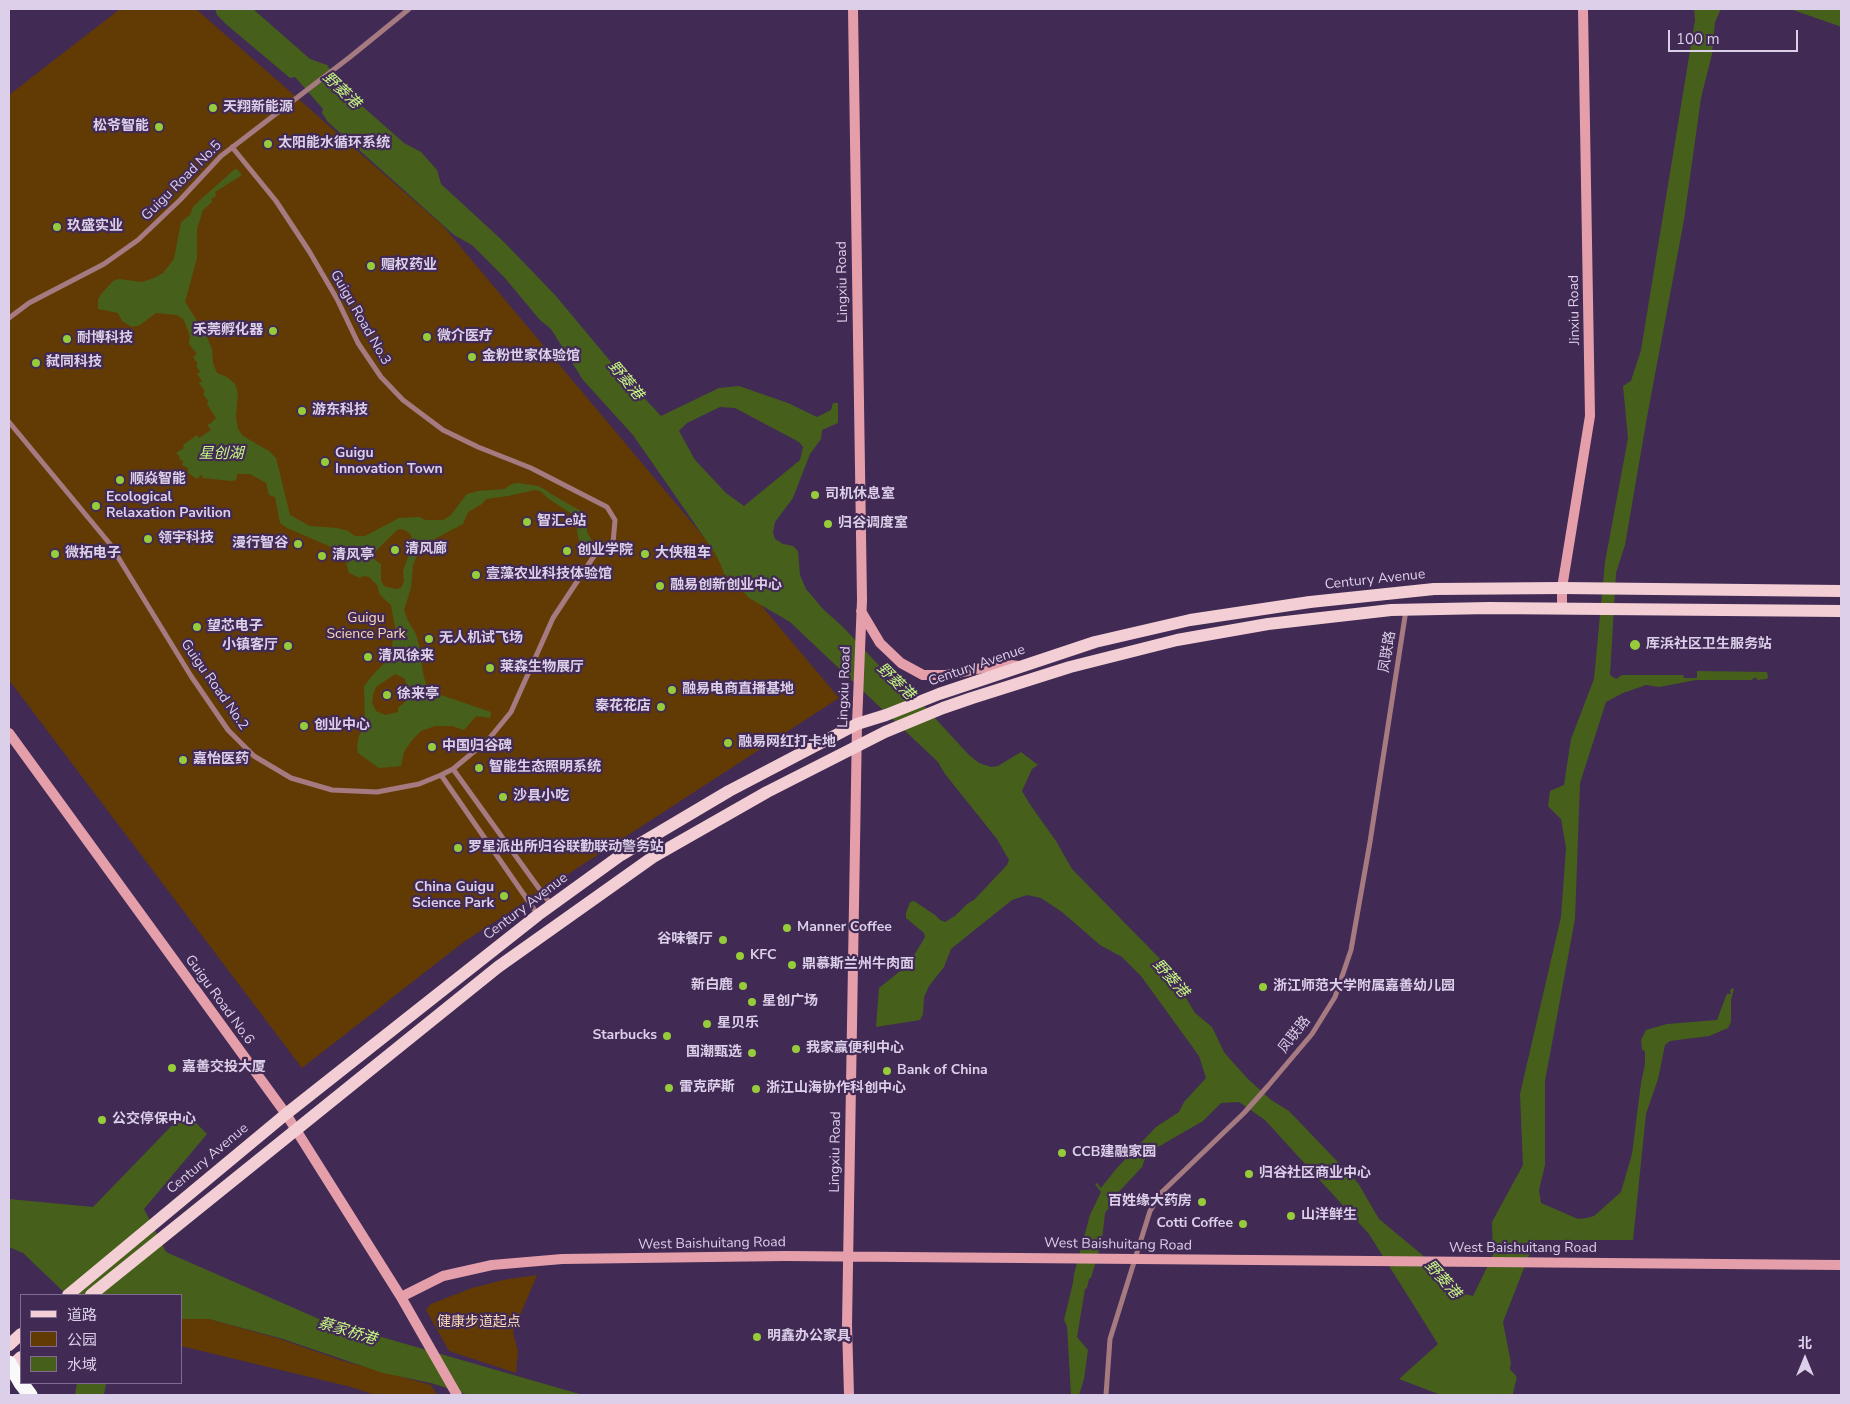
<!DOCTYPE html>
<html>
<head>
<meta charset="utf-8">
<style>
	body { margin:0 }
	#map { position:relative; width:1850px; height:1404px; overflow:hidden; background:#412a54; font-family:"Nunito Sans","Noto Sans SC",sans-serif }
	canvas { display:block }
	.frame { position:absolute; inset:0; border:10px solid #dccfe9; pointer-events:none }
	.legend { position:absolute; left:20px; top:1294px; width:162px; height:90px; box-sizing:border-box; background:#412a54; border:1px solid #7f6c90; margin:0; padding:6px 9px; list-style:none; font-size:15px; color:#dccfe9 }
	.legend li { display:flex; align-items:center; gap:10px; height:25px }
	.legend b { width:25px; border:1px solid #7f6c90 }
	.north { position:absolute; left:1780px; top:1334px; width:50px; height:50px; -webkit-text-stroke:4px #412a54; paint-order:stroke; rotate:0deg; font-size:14px; font-weight:700; line-height:20px; text-align:center; color:#dccfe9 }
	.north::after { content:''; display:block; margin:auto; width:18px; height:22px; background:#dccfe9; clip-path:polygon(50% 0,100% 100%,50% 72%,0 100%) }
	.scale { position:absolute; left:1668px; top:30px; width:130px; height:22px; box-sizing:border-box; border:2px solid #dccfe9; border-top:0; padding-left:6px; font-size:15px; line-height:18px; white-space:nowrap; color:#dccfe9; -webkit-text-stroke:4px #412a54; paint-order:stroke }
</style>
</head>
<body>
<div id="map">
<canvas width="1850" height="1404"></canvas>
<div class="frame"></div>
<ul class="legend">
<li><b style="height:6px;background:#f3ced4"></b>道路</li>
<li><b style="height:14px;background:#623b04"></b>公园</li>
<li><b style="height:14px;background:#46601b"></b>水域</li>
</ul>
<div class="north">北</div>
<div class="scale">100 m</div>
</div>
<script>
const ctx = document.querySelector('canvas').getContext('2d');
ctx.lineJoin = 'round';
function fill(path, color) {
  ctx.fillStyle = color;
  ctx.fill(path, 'evenodd');
}
function poly(rows) {
  const path = new Path2D();
  for (const r of rows) {
    path.moveTo(r[0], r[1]);
    for (let i = 2; i < r.length; i += 2) path.lineTo(r[i], r[i + 1]);
  }
  return path;
}
function stroke(path, color, width, dash) {
  ctx.strokeStyle = color;
  ctx.lineWidth = width;
  ctx.lineCap = dash ? 'butt' : 'round';
  ctx.setLineDash(dash || []);
  ctx.stroke(path);
}
function write(font, color, halo, rows, align = 'center') {
  ctx.font = font + ' "Nunito Sans","Noto Sans SC",sans-serif';
  ctx.lineWidth = 4.5;
  ctx.setLineDash([]);
  ctx.textBaseline = 'middle';
  ctx.strokeStyle = halo;
  ctx.fillStyle = color;
  for (const [text, x, y, turn = 0] of rows) {
    ctx.save();
    ctx.translate(x, y);
    ctx.rotate((+turn || 0) * Math.PI / 180);
    ctx.textAlign = isNaN(turn) ? turn : align;
    if (halo) ctx.strokeText(text, 0, 0);
    ctx.fillText(text, 0, 0);
    ctx.restore();
  }
}
fill(poly([
	[120,9,196,9,443,226,839,698,465,941,302,1068,9,680,9,95],
	[537,1275,513,1332,518,1352,516,1373,449,1351,426,1310,431,1304,472,1288,503,1280],
	[181,1319,209,1319,283,1340,340,1360,431,1385,437,1395,375,1395,351,1387,181,1346]
]), '#623b04');
fill(poly([
	[215,9,253,9,310,59,327,65,344,90,404,143,421,152,437,170,441,184,504,242,555,295,611,362,661,416,719,388,739,386,788,403,817,417,831,410,833,403,838,403,838,423,822,430,821,439,810,454,793,498,775,522,773,532,775,539,783,544,793,546,798,551,800,575,806,589,823,609,843,627,886,673,909,690,969,755,979,763,991,767,998,766,1021,752,1038,765,1032,769,1022,791,1029,803,1056,841,1072,869,1167,966,1195,1013,1212,1027,1224,1052,1229,1058,1248,1079,1271,1100,1289,1111,1358,1183,1379,1219,1420,1253,1461,1293,1473,1296,1493,1255,1492,1222,1523,1165,1520,1094,1561,917,1566,848,1561,819,1548,806,1550,791,1564,785,1571,739,1594,679,1605,562,1628,438,1623,386,1631,381,1641,350,1695,20,1694,9,1721,9,1715,22,1712,54,1701,98,1684,220,1647,417,1625,545,1616,573,1610,675,1616,679,1622,675,1683,675,1684,678,1697,678,1697,671,1767,672,1768,677,1767,679,1757,680,1756,677,1751,680,1696,680,1659,687,1646,685,1623,693,1606,702,1580,783,1575,919,1545,1081,1545,1165,1539,1190,1541,1203,1578,1219,1587,1218,1594,1216,1621,1192,1632,1154,1641,1083,1645,1064,1645,1051,1642,1050,1641,1040,1646,1030,1667,1024,1717,1020,1726,996,1727,994,1731,994,1730,990,1733,988,1734,989,1731,1000,1731,1022,1728,1028,1709,1036,1670,1041,1665,1045,1658,1079,1646,1114,1633,1240,1535,1240,1503,1322,1511,1363,1505,1395,1441,1395,1399,1379,1438,1344,1369,1234,1265,1120,1239,1102,1221,1103,1203,1121,1158,1147,1150,1154,1144,1161,1142,1167,1115,1196,1115,1200,1105,1213,1102,1240,1091,1278,1089,1279,1087,1288,1085,1289,1077,1337,1088,1350,1084,1379,1079,1395,1071,1395,1067,1326,1064,1320,1073,1283,1074,1274,1090,1215,1101,1192,1095,1184,1097,1183,1101,1188,1116,1169,1156,1127,1179,1112,1184,1102,1206,1078,1199,1056,1141,976,1122,957,1100,945,1062,912,1041,898,1027,895,1012,900,951,949,944,967,929,986,924,997,923,1014,920,1020,876,1027,879,988,909,964,925,937,924,933,906,918,906,913,910,902,914,901,935,915,940,920,945,922,955,916,967,904,974,900,1007,865,1009,860,997,839,945,774,938,762,790,622,749,598,732,579,724,574,721,565,715,553,633,435,583,380,551,329,540,320,504,277,472,245,454,235,328,122,322,113,323,109,295,77,290,78,227,25,217,15],
	[720,407,735,408,799,442,803,447,800,460,744,506,726,493,695,460,679,431,687,423],
	[1790,9,1841,9,1841,28,1839,26],
	[235,169,237,169,242,175,215,192,216,196,211,199,212,202,203,210,197,229,197,258,185,302,206,335,212,349,213,363,217,373,227,377,235,384,238,393,236,416,238,429,243,436,269,451,276,458,290,515,310,526,337,528,348,531,355,536,365,536,399,518,419,517,426,520,443,520,450,516,467,494,478,491,504,489,512,484,518,483,538,486,544,489,551,494,584,513,587,523,587,532,592,541,590,544,581,549,577,532,578,518,549,499,540,491,535,490,508,496,486,499,482,504,468,512,463,524,421,546,413,565,411,588,404,610,408,621,416,634,420,649,423,673,426,684,432,692,491,712,490,718,476,716,464,730,452,726,435,726,421,731,412,740,404,752,401,766,379,768,358,753,357,746,359,736,365,726,364,686,372,676,389,658,392,650,393,636,396,633,391,605,380,595,377,585,369,577,363,576,360,578,349,573,343,552,287,528,280,523,275,497,269,495,266,483,250,474,237,474,236,480,232,481,202,478,203,476,201,475,197,479,188,473,188,468,182,465,183,461,179,459,180,457,176,453,184,448,183,445,197,435,199,438,211,430,207,424,210,424,216,418,207,404,208,401,203,394,205,391,199,383,202,381,197,374,200,372,196,366,198,364,193,357,197,354,189,344,190,336,184,320,177,315,156,313,140,325,132,327,122,321,118,313,98,309,98,299,102,293,113,281,119,279,142,282,154,278,163,273,174,259,181,222,190,215,193,207,199,201],
	[402,529,410,533,412,540,411,549,403,571,404,581,401,588,395,589,384,586,381,581,381,564,375,560,375,552,397,530],
	[395,674,404,678,406,682,405,702,398,708,398,712,385,715,376,711,372,703,373,695,376,687],
	[185,1112,207,1134,144,1209,166,1252,319,1319,583,1395,469,1395,431,1383,383,1373,283,1339,209,1319,181,1319,181,1295,67,1295,23,1253,9,1247,9,1199,93,1207],
	[77,1383,106,1383,104,1395,75,1395]
]), '#46601b');
stroke(poly([
	[1502,1368,1512,1378,1508,1395]
]), '#46601b', 9);
stroke(poly([
	[9,318,29,303,104,264,138,240,180,200,221,156,350,57,409,9],
	[9,422,110,544,191,676,228,730,254,756,291,778,332,790,377,792,419,784,441,775,453,769,488,740,511,712,553,618,594,556,613,543,615,520,607,507,531,468,478,447,443,430,403,400,381,377,358,343,337,299,309,251,276,201,232,147],
	[453,769,551,905],
	[441,775,538,915],
	[1106,1395,1110,1339,1150,1211,1162,1192,1244,1113,1268,1086,1312,1034,1335,997,1351,950,1370,842,1406,610]
]), '#a67a81', 5);
stroke(poly([
	[1562,608,1562,588,1590,416,1583,9],
	[861,611,880,643,901,663,923,675,947,675,1002,664,1019,666],
	[9,733,286,1114,401,1297,457,1395],
	[401,1297,443,1276,492,1265,562,1259,785,1256,1841,1265],
	[849,1395,847,1325,857,724,862,600,853,9]
]), '#e59fab', 10);
stroke(poly([
	[68,1295,286,1114,538,915,621,855,729,791,857,724,886,715,939,694,1095,642,1190,620,1310,602,1434,589,1562,588,1841,591],
	[91,1295,498,967,653,857,767,792,885,732,943,708,972,698,1070,667,1177,640,1268,624,1391,610,1489,608,1841,611],
	[9,1345,21,1334],
	[9,1368,21,1357]
]), '#f3ced4', 12);
stroke(poly([
	[21,1383,30,1395]
]), '#f9f9f9', 15);
stroke(poly([
	[9,1363,21,1383]
]), '#f9f9f9', 15);
for (const [x, y, r, color] of [
	[213,108,5,"#96cc39"],
	[159,127,5,"#96cc39"],
	[268,144,5,"#96cc39"],
	[57,227,5,"#96cc39"],
	[371,266,5,"#96cc39"],
	[273,331,5,"#96cc39"],
	[427,337,5,"#96cc39"],
	[67,339,5,"#96cc39"],
	[472,357,5,"#96cc39"],
	[36,363,5,"#96cc39"],
	[302,411,5,"#96cc39"],
	[325,462,5,"#96cc39"],
	[120,480,5,"#96cc39"],
	[815,495,5,"#96cc39"],
	[96,506,5,"#96cc39"],
	[527,522,5,"#96cc39"],
	[828,524,5,"#96cc39"],
	[148,539,5,"#96cc39"],
	[298,544,5,"#96cc39"],
	[395,550,5,"#96cc39"],
	[567,551,5,"#96cc39"],
	[55,554,5,"#96cc39"],
	[645,554,5,"#96cc39"],
	[322,556,5,"#96cc39"],
	[476,575,5,"#96cc39"],
	[660,586,5,"#96cc39"],
	[197,627,5,"#96cc39"],
	[429,639,5,"#96cc39"],
	[1635,645,6,"#96cc39"],
	[288,646,5,"#96cc39"],
	[368,657,5,"#96cc39"],
	[490,668,5,"#96cc39"],
	[672,690,5,"#96cc39"],
	[387,695,5,"#96cc39"],
	[661,707,5,"#96cc39"],
	[304,726,5,"#96cc39"],
	[728,743,5,"#96cc39"],
	[432,747,5,"#96cc39"],
	[183,760,5,"#96cc39"],
	[479,768,5,"#96cc39"],
	[503,797,5,"#96cc39"],
	[458,848,5,"#96cc39"],
	[504,896,5,"#96cc39"],
	[787,928,5,"#96cc39"],
	[723,940,5,"#96cc39"],
	[740,956,5,"#96cc39"],
	[792,965,5,"#96cc39"],
	[743,986,5,"#96cc39"],
	[1263,987,5,"#96cc39"],
	[752,1002,5,"#96cc39"],
	[707,1024,5,"#96cc39"],
	[667,1036,5,"#96cc39"],
	[796,1049,5,"#96cc39"],
	[752,1053,5,"#96cc39"],
	[172,1068,5,"#96cc39"],
	[887,1071,5,"#96cc39"],
	[669,1088,5,"#96cc39"],
	[756,1089,5,"#96cc39"],
	[102,1120,5,"#96cc39"],
	[1062,1153,5,"#96cc39"],
	[1249,1174,5,"#96cc39"],
	[1202,1202,5,"#96cc39"],
	[1291,1216,5,"#96cc39"],
	[1243,1224,5,"#96cc39"],
	[757,1337,5,"#96cc39"]
]) {
  const dot = new Path2D();
  dot.arc(x, y, r, 0, 2 * Math.PI);
  ctx.fillStyle = color;
  ctx.fill(dot);
  stroke(dot, '#412a54', 2);
}
write('bold 14px', '#dccfe9', '#412a54', [
	["天翔新能源",223,108],
	["松爷智能",149,127,"right"],
	["太阳能水循环系统",278,144],
	["玖盛实业",67,227],
	["赗权药业",381,266],
	["禾莞孵化器",263,331,"right"],
	["微介医疗",437,337],
	["耐博科技",77,339],
	["金粉世家体验馆",482,357],
	["弑同科技",46,363],
	["游东科技",312,411],
	["Guigu",335,454],
	["Innovation Town",335,470],
	["顺焱智能",130,480],
	["司机休息室",825,495],
	["Ecological",106,498],
	["Relaxation Pavilion",106,514],
	["智汇e站",537,522],
	["归谷调度室",838,524],
	["领宇科技",158,539],
	["漫行智谷",288,544,"right"],
	["清风廊",405,550],
	["创业学院",577,551],
	["微拓电子",65,554],
	["大侠租车",655,554],
	["清风亭",332,556],
	["壹藻农业科技体验馆",486,575],
	["融易创新创业中心",670,586],
	["望芯电子",207,627],
	["无人机试飞场",439,639],
	["厍浜社区卫生服务站",1646,645],
	["小镇客厅",278,646,"right"],
	["清风徐来",378,657],
	["莱森生物展厅",500,668],
	["融易电商直播基地",682,690],
	["徐来亭",397,695],
	["秦花花店",651,707,"right"],
	["创业中心",314,726],
	["融易网红打卡地",738,743],
	["中国归谷碑",442,747],
	["嘉怡医药",193,760],
	["智能生态照明系统",489,768],
	["沙县小吃",513,797],
	["罗星派出所归谷联勤联动警务站",468,848],
	["China Guigu",494,888,"right"],
	["Science Park",494,904,"right"],
	["Manner Coffee",797,928],
	["谷味餐厅",713,940,"right"],
	["KFC",750,956],
	["鼎慕斯兰州牛肉面",802,965],
	["新白鹿",733,986,"right"],
	["浙江师范大学附属嘉善幼儿园",1273,987],
	["星创广场",762,1002],
	["星贝乐",717,1024],
	["Starbucks",657,1036,"right"],
	["我家赢便利中心",806,1049],
	["国潮甄选",742,1053,"right"],
	["嘉善交投大厦",182,1068],
	["Bank of China",897,1071],
	["雷克萨斯",679,1088],
	["浙江山海协作科创中心",766,1089],
	["公交停保中心",112,1120],
	["CCB建融家园",1072,1153],
	["归谷社区商业中心",1259,1174],
	["百姓缘大药房",1192,1202,"right"],
	["山洋鲜生",1301,1216],
	["Cotti Coffee",1233,1224,"right"],
	["明鑫办公家具",767,1337]
], 'left');
write('14px', '#dccfe9', '#412a54', [
	["Guigu Road No.5",182,181,-45],
	["Lingxiu Road",843,282,-91],
	["Jinxiu Road",1575,310,-91],
	["Guigu Road No.3",360,318,60],
	["Century Avenue",1375,580,-6],
	["凤联路",1388,652,-81],
	["Century Avenue",977,666,-19],
	["Guigu Road No.2",214,685,55],
	["Lingxiu Road",845,687,-88],
	["Century Avenue",526,907,-37],
	["Guigu Road No.6",219,1000,54],
	["凤联路",1295,1035,-52],
	["Lingxiu Road",836,1152,-89],
	["Century Avenue",208,1159,-40],
	["West Baishuitang Road",712,1244,-1],
	["West Baishuitang Road",1118,1245,1],
	["West Baishuitang Road",1523,1249]
]);
write('14px', '#fddab6', '#412a54', [
	["Guigu",366,619],
	["Science Park",366,635],
	["健康步道起点",479,1323]
]);
write('italic 15px', '#c6f782', '#412a54', [
	["野菱港",341,91,43],
	["野菱港",625,381,50],
	["星创湖",221,454],
	["野菱港",895,682,44],
	["野菱港",1170,979,48],
	["野菱港",1442,1280,48],
	["蔡家桥港",347,1332,17]
]);
</script>
</body>
</html>
